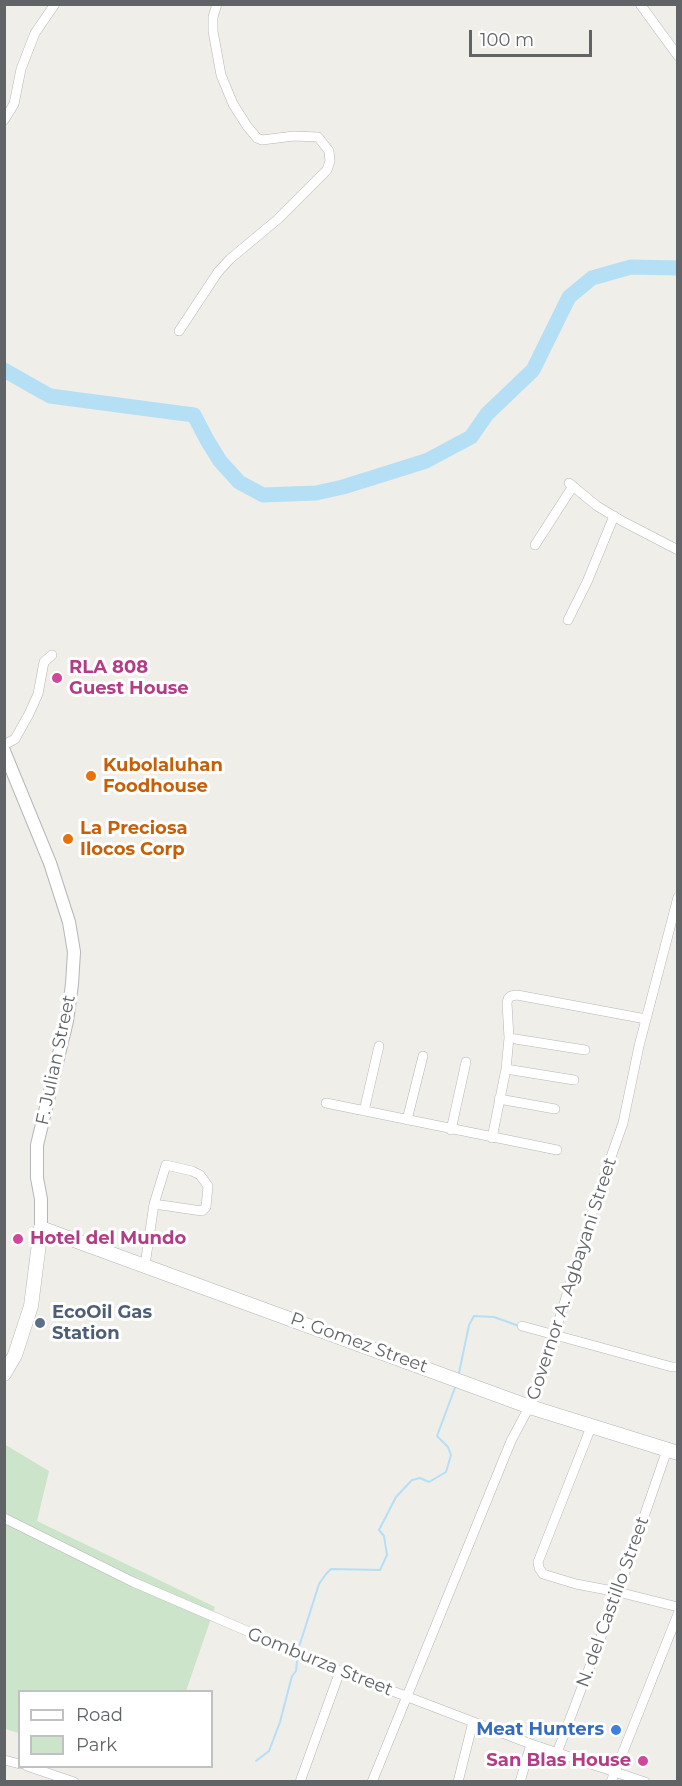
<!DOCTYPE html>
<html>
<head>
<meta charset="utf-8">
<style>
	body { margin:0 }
	#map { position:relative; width:682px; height:1786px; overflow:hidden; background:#f0eee9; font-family:Montserrat,sans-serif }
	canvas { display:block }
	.frame { position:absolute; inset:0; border:6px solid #606467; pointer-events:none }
	.legend { position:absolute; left:18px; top:1690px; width:195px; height:78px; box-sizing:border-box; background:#fff; border:2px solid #bfc1c2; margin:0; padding:8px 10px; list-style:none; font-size:18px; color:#606467 }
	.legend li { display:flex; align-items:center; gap:12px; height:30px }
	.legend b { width:30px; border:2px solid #bfc1c2 }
	.scale { position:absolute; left:469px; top:30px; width:123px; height:27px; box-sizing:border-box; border:3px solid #606467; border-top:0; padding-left:8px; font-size:18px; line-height:21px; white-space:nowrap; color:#606467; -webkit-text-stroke:4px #fff; paint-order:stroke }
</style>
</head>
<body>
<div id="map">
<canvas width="682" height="1786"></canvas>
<div class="frame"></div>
<ul class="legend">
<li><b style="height:8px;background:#fff"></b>Road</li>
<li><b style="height:16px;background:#cce4c9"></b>Park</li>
</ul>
<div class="scale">100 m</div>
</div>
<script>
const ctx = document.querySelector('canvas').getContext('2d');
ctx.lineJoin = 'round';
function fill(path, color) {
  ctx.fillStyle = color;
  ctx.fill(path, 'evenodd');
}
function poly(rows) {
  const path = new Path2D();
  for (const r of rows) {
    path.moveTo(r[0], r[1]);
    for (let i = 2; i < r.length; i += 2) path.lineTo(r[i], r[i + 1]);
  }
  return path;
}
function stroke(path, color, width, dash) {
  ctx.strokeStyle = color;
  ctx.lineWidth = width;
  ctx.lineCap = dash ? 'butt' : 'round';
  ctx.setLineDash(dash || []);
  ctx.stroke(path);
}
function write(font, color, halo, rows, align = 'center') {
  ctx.font = font + ' Montserrat,sans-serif';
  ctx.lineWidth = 6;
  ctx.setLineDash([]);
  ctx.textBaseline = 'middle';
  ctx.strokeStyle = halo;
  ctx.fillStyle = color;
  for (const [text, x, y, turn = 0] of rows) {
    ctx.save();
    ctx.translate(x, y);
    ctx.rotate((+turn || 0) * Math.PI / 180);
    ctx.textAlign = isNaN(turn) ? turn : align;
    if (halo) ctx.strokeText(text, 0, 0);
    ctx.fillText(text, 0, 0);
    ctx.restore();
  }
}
fill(poly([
	[4,1444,49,1471,37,1521,215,1607,186,1691,20,1692,19,1733,5,1729]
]), '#cce4c9');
stroke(poly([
	[459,1373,469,1325,474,1316,494,1317,519,1326],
	[299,1647,319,1584,326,1574,331,1569,380,1570,387,1555,384,1536,379,1530,396,1497,412,1480,420,1478,429,1482,446,1472,451,1455,448,1447,437,1436,456,1385],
	[256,1761,269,1751,280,1722,292,1676,296,1671,297,1661]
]), '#b4dff5', 2);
stroke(poly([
	[4,370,50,396,194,415,207,440,220,461,239,482,263,495,316,493,343,487,426,461,471,437,487,414,533,370,569,297,592,278,631,267,678,268]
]), '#b4dff5', 15);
const minor = poly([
	[640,4,678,56],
	[4,120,14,104,21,69,35,33,55,4],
	[179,331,218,272,230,259,278,219,327,170,330,161,329,151,318,137,294,136,262,140,257,138,247,126,233,104,221,75,213,31,213,17,217,4],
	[569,483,597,506,622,521,678,550],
	[535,545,573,486],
	[568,620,587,582,614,516],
	[4,745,15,739,29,714,38,694,44,662,52,655],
	[509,1038,585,1050],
	[506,1069,574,1080],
	[499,1099,555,1109],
	[326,1103,557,1150],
	[364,1111,379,1046],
	[407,1120,423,1056],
	[451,1130,466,1062],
	[492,1138,506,1069,509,1038,507,1003,508,999,511,996,517,995,646,1019],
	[145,1265,154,1204,166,1165,192,1171,200,1175,208,1186,206,1207,202,1211,154,1204],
	[522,1326,672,1367,678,1367],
	[591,1427,538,1562,539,1568,543,1574,576,1584,618,1592,678,1607],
	[4,1518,133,1582,340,1671,531,1744,645,1782],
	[557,1753,618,1592,667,1450],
	[4,1760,20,1764],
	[27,1766,74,1782],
	[300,1782,340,1671],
	[372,1782,511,1441,536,1394,599,1191,623,1123,639,1046,678,897],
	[458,1782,473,1722],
	[520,1782,531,1744],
	[611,1782,678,1614]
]);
const tertiary = poly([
	[4,751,50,863,69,922,74,952,72,984,67,1021,37,1145,37,1178,41,1199,41,1228]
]);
const secondary = poly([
	[4,1374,15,1355,31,1306,41,1228,530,1407,678,1453]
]);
stroke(minor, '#b4b6b9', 10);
stroke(tertiary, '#b4b6b9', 14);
stroke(secondary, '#b3b6b9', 15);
stroke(minor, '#fff', 9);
stroke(tertiary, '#fff', 12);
stroke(secondary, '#fff', 14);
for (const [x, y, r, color] of [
	[57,678,6,"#d1479c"],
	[91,776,6,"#e8710a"],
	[68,839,6,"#e8710a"],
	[18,1239,6,"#d1479c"],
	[40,1323,6,"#5c6f8a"],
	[616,1730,6,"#3f7fe0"],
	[643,1761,6,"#d1479c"]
]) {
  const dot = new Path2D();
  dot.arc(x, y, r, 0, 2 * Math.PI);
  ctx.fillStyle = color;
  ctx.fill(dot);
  stroke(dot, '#fff', 2);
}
write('bold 18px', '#b23c85', '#fff', [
	["RLA 808",69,668],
	["Guest House",69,689],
	["Hotel del Mundo",30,1239],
	["San Blas House",631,1761,"right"]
], 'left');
write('bold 18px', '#c56008', '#fff', [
	["Kubolaluhan",103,766],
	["Foodhouse",103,787],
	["La Preciosa",80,829],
	["Ilocos Corp",80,850]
], 'left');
write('18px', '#606467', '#fff', [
	["F. Julian Street",56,1060,-78],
	["Governor A. Agbayani Street",572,1279,-72],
	["P. Gomez Street",359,1343,20],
	["N. del Castillo Street",613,1602,-70],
	["Gomburza Street",320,1662,22]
]);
write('bold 18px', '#4e5e75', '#fff', [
	["EcoOil Gas",52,1313],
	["Station",52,1334]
], 'left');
write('bold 18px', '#366cbe', '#fff', [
	["Meat Hunters",604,1730]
], 'right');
</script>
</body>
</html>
